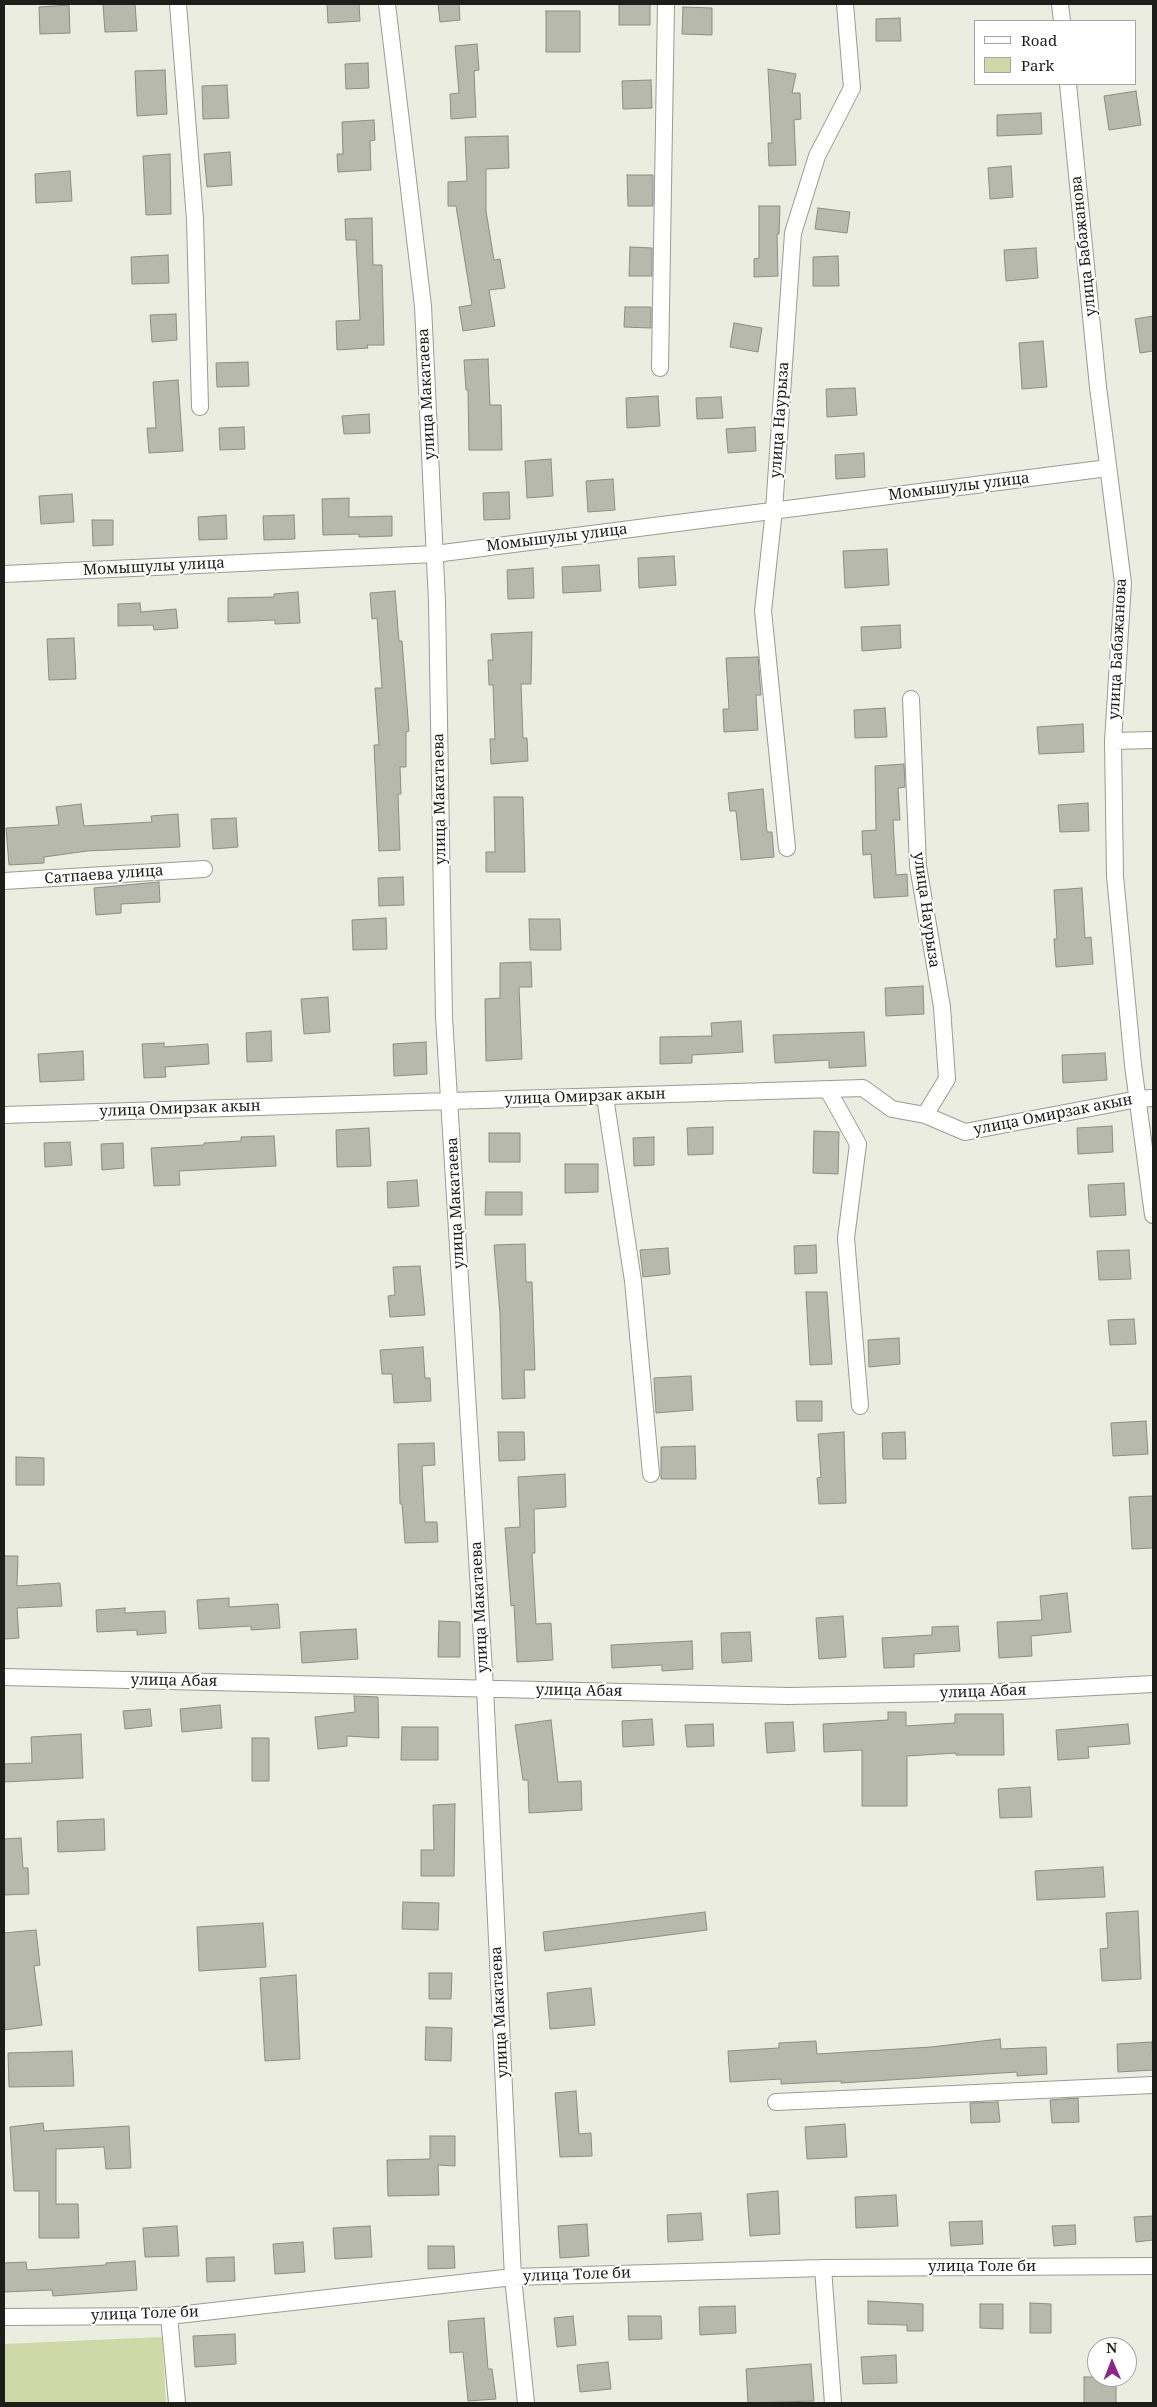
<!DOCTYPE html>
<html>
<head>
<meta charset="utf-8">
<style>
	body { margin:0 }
	#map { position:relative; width:1157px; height:2407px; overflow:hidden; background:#eaede0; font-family:"Noto Serif",serif }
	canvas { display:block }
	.frame { position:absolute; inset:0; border:5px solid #1d1e19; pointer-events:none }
	.legend { position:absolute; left:974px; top:20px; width:162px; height:65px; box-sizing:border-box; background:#fff; border:1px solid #a5a5a3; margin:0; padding:6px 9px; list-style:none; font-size:15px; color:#1d1e19 }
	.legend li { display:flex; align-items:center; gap:10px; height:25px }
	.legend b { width:25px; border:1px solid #a5a5a3 }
	.north { position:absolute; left:1087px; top:2337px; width:50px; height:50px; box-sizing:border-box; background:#fff; border:1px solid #a5a5a3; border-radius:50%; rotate:359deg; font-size:14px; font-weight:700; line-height:20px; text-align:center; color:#1d1e19 }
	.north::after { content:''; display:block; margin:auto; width:18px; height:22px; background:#8b268d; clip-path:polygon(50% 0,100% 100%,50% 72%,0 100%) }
</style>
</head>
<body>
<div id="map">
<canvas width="1157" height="2407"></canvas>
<div class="frame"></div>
<ul class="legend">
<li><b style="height:6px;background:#fff"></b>Road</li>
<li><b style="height:14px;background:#cfd9a7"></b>Park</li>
</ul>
<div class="north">N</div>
</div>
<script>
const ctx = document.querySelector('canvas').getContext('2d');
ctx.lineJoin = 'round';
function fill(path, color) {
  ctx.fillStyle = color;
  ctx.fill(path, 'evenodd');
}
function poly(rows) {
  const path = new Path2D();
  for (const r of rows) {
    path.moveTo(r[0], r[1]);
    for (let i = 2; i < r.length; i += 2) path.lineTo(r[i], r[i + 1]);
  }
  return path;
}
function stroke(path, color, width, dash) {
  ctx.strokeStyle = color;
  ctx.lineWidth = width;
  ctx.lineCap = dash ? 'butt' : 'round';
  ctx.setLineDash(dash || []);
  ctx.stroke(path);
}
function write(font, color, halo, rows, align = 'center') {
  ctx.font = font + ' "Noto Serif",serif';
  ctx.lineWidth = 4;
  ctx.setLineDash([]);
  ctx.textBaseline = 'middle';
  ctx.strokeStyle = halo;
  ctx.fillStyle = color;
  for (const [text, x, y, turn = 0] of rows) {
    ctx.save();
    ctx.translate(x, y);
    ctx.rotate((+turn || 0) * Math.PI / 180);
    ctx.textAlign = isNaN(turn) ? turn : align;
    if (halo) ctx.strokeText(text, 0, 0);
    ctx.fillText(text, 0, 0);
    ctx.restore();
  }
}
fill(poly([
	[162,2337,166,2403,4,2403,4,2344]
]), '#cfd9a7');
const building = poly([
	[103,4,135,4,137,31,105,32,103,4],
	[327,4,359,4,360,21,328,23,327,4],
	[438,4,459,4,460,20,440,22,438,4],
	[619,4,650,4,650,25,619,25,619,4],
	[69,5,70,33,40,34,39,7,69,5],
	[683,7,712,8,712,35,682,34,683,7],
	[546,11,580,11,580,52,546,52,546,11],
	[900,18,901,41,876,41,876,19,900,18],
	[477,44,479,70,474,71,476,117,451,119,450,94,459,93,455,46,477,44],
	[368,63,369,88,346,89,345,64,368,63],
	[768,69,796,74,792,93,800,93,801,119,794,120,796,165,769,166,768,143,772,143,768,69],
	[165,70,167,114,137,116,135,71,165,70],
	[651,80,652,108,623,109,622,81,651,80],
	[227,85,229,118,203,119,202,86,227,85],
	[1136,91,1141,125,1109,130,1104,96,1136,91],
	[1041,113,1042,134,997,136,997,115,1041,113],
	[374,120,375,140,370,141,371,170,338,172,337,154,343,154,342,122,374,120],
	[508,136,509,168,486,169,486,211,494,260,500,259,505,288,489,290,495,326,463,331,459,307,472,305,456,206,448,206,448,182,467,181,465,137,508,136],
	[230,152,232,185,207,187,204,154,230,152],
	[170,154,171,214,146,215,143,156,170,154],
	[1011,166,1013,197,990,199,988,168,1011,166],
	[70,171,72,201,36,203,35,174,70,171],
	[627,175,653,175,653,206,628,206,627,175],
	[759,206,780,206,779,234,777,234,778,276,754,277,754,259,759,258,759,206],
	[818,208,850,212,847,233,815,229,818,208],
	[372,218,373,265,382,265,384,345,367,345,368,348,337,350,336,321,360,320,356,240,346,240,345,219,372,218],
	[630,247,652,248,652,276,629,276,630,247],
	[1036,248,1038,278,1006,281,1004,250,1036,248],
	[168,255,169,283,132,284,131,257,168,255],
	[838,256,839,286,813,286,813,257,838,256],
	[625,307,651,307,651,328,624,327,625,307],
	[176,314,177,340,152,342,150,315,176,314],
	[1153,316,1153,351,1140,353,1135,319,1153,316],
	[734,323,762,328,758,352,730,347,734,323],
	[1043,341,1047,387,1022,389,1019,343,1043,341],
	[488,359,490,405,501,405,502,450,469,450,468,390,466,390,464,360,488,359],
	[248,362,249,386,217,387,216,363,248,362],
	[178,380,183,451,149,453,147,428,156,428,153,382,178,380],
	[855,388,857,415,827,417,826,389,855,388],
	[658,396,660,426,627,428,626,398,658,396],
	[721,397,723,418,697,419,696,398,721,397],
	[369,414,370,433,344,434,342,416,369,414],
	[244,427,245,449,220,450,219,428,244,427],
	[755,427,756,451,728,453,726,429,755,427],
	[864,453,865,477,836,479,835,455,864,453],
	[551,459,553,496,527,498,525,461,551,459],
	[613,479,615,510,588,512,586,481,613,479],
	[509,492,510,519,484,520,483,493,509,492],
	[72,494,74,522,41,524,39,496,72,494],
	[349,498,349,517,392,516,392,536,359,537,359,534,323,535,322,499,349,498],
	[226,515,227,539,199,540,198,517,226,515],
	[294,515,295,539,264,540,263,516,294,515],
	[92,520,113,520,113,545,93,546,92,520],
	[887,549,889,585,845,588,843,551,887,549],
	[674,556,676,585,639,588,638,558,674,556],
	[599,565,601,591,563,593,562,567,599,565],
	[533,568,534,598,508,599,507,570,533,568],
	[395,591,399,641,402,641,409,731,406,732,406,767,400,767,401,794,398,794,400,850,379,851,374,745,379,745,375,688,382,688,377,618,372,619,370,593,395,591],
	[298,592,300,623,275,624,275,620,228,622,228,598,274,597,274,594,298,592],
	[140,603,141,612,176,609,178,628,154,630,153,625,118,626,118,604,140,603],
	[900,625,901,648,862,651,861,627,900,625],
	[532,632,531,684,521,684,523,738,527,738,528,761,491,764,490,739,495,739,493,685,489,685,488,660,493,660,491,634,532,632],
	[74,638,76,679,49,680,47,639,74,638],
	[758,657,761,695,756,695,758,730,724,732,723,709,729,709,726,658,758,657],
	[885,708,887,737,855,738,854,710,885,708],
	[1083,724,1084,752,1039,754,1037,727,1083,724],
	[904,764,905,787,898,788,900,820,893,820,896,875,907,874,908,896,874,898,871,854,863,855,862,831,876,830,875,766,904,764],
	[763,789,767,832,772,832,774,857,741,860,736,811,730,811,728,793,763,789],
	[494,797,523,797,525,872,486,872,486,852,495,852,494,797],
	[1088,803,1089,831,1060,832,1058,805,1088,803],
	[81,804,84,826,152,822,151,816,178,814,180,847,87,851,44,857,44,863,9,865,6,828,59,825,56,807,81,804],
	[236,818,238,847,213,849,211,819,236,818],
	[403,877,404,905,379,906,378,878,403,877],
	[159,882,160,902,121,904,121,913,96,915,94,888,159,882],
	[1082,888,1085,938,1091,937,1093,964,1056,967,1054,939,1057,939,1054,890,1082,888],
	[386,918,387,949,353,950,352,920,386,918],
	[529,919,560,919,561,950,530,950,529,919],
	[531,962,532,987,519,987,522,1059,486,1061,485,999,500,998,500,963,531,962],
	[923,986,924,1014,886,1016,885,988,923,986],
	[328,997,330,1032,304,1034,301,999,328,997],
	[741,1021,743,1052,692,1055,692,1063,660,1064,660,1037,712,1036,711,1023,741,1021],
	[271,1031,272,1061,247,1062,246,1033,271,1031],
	[864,1032,866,1066,829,1068,829,1060,775,1063,773,1035,864,1032],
	[426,1042,427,1074,394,1076,393,1044,426,1042],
	[164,1043,164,1047,208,1044,209,1064,165,1067,166,1077,144,1078,142,1044,164,1043],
	[83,1051,84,1080,40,1082,38,1054,83,1051],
	[1105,1053,1107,1080,1063,1083,1062,1055,1105,1053],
	[1112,1126,1113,1152,1078,1154,1077,1128,1112,1126],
	[713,1127,713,1154,688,1155,687,1128,713,1127],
	[369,1128,371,1166,337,1167,336,1130,369,1128],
	[814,1131,839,1132,838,1174,813,1173,814,1131],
	[489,1133,520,1133,520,1162,489,1162,489,1133],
	[274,1136,276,1166,179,1171,180,1185,154,1186,151,1148,204,1145,204,1143,241,1141,241,1137,274,1136],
	[654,1137,654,1165,634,1166,633,1138,654,1137],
	[70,1142,72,1165,45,1167,44,1143,70,1142],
	[123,1143,124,1168,102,1170,101,1144,123,1143],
	[565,1164,598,1164,598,1192,565,1193,565,1164],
	[417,1180,419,1206,388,1208,387,1182,417,1180],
	[1124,1183,1126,1215,1090,1217,1088,1185,1124,1183],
	[486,1192,522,1192,522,1215,485,1215,486,1192],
	[525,1244,526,1282,532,1282,535,1370,524,1370,525,1398,502,1399,500,1314,494,1245,525,1244],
	[816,1245,817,1273,795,1274,794,1246,816,1245],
	[668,1248,670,1274,643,1277,640,1250,668,1248],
	[1129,1250,1131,1279,1099,1280,1097,1251,1129,1250],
	[420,1266,425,1315,390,1317,388,1296,395,1295,393,1267,420,1266],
	[806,1292,827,1292,832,1364,810,1365,806,1292],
	[1134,1319,1136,1344,1110,1345,1108,1320,1134,1319],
	[899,1338,900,1364,869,1367,868,1340,899,1338],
	[423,1347,425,1378,430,1378,431,1401,394,1403,392,1374,382,1374,380,1350,423,1347],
	[691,1376,693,1410,656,1413,654,1378,691,1376],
	[796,1401,822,1401,822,1421,797,1421,796,1401],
	[1146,1421,1148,1454,1113,1456,1111,1423,1146,1421],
	[498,1432,524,1432,525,1460,499,1461,498,1432],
	[844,1432,846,1503,819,1504,817,1478,821,1477,818,1434,844,1432],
	[905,1432,906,1459,883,1459,882,1433,905,1432],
	[434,1443,435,1465,422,1466,425,1522,437,1522,438,1542,405,1543,402,1504,400,1504,398,1444,434,1443],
	[695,1446,696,1479,661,1479,661,1447,695,1446],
	[16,1457,44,1458,44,1485,16,1485,16,1457],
	[565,1474,566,1507,534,1509,535,1553,532,1553,536,1624,551,1623,553,1660,517,1662,514,1605,511,1606,505,1528,520,1527,518,1477,565,1474],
	[1153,1496,1153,1548,1132,1549,1129,1497,1153,1496],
	[4,1556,18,1556,17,1586,60,1583,62,1606,17,1608,19,1638,4,1639,4,1556],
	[1067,1593,1071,1632,1031,1636,1032,1656,999,1658,997,1622,1042,1620,1040,1596,1067,1593],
	[229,1598,229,1607,278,1604,280,1628,251,1630,251,1626,199,1629,197,1600,229,1598],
	[125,1608,125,1613,165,1611,166,1633,137,1635,137,1630,97,1632,96,1610,125,1608],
	[843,1616,846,1657,819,1659,816,1618,843,1616],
	[439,1621,460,1622,460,1657,438,1657,439,1621],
	[958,1626,960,1651,914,1654,914,1667,884,1668,882,1638,932,1635,932,1627,958,1626],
	[356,1629,358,1659,302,1663,300,1632,356,1629],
	[750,1632,752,1661,722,1663,721,1633,750,1632],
	[692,1641,693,1669,662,1671,662,1665,612,1668,611,1645,692,1641],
	[354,1696,378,1697,379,1738,347,1736,347,1746,318,1749,315,1717,355,1712,354,1696],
	[220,1705,222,1728,182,1732,180,1709,220,1705],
	[150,1709,152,1726,125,1729,123,1711,150,1709],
	[888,1712,906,1712,906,1726,955,1723,955,1714,1003,1714,1004,1755,956,1755,956,1753,907,1756,907,1806,862,1806,862,1750,824,1752,823,1724,888,1720,888,1712],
	[652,1719,654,1745,623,1747,622,1721,652,1719],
	[551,1720,558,1782,581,1781,582,1810,529,1813,528,1780,523,1780,515,1725,551,1720],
	[793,1722,795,1751,767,1753,765,1723,793,1722],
	[713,1724,714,1746,687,1747,685,1725,713,1724],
	[1128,1724,1130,1744,1088,1747,1089,1758,1058,1760,1056,1730,1128,1724],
	[402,1727,438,1727,438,1760,401,1760,402,1727],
	[81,1734,83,1778,4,1782,4,1764,32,1763,31,1737,81,1734],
	[252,1738,269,1738,269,1781,252,1781,252,1738],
	[1030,1787,1032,1817,1000,1818,998,1789,1030,1787],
	[455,1804,454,1876,421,1876,421,1850,434,1850,433,1805,455,1804],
	[104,1819,105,1850,58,1852,57,1821,104,1819],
	[21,1838,23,1868,28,1868,29,1894,4,1895,4,1839,21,1838],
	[1103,1867,1105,1897,1037,1900,1035,1871,1103,1867],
	[403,1902,439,1903,438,1930,402,1929,403,1902],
	[1138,1911,1141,1979,1102,1981,1100,1949,1108,1948,1106,1913,1138,1911],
	[705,1912,707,1930,545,1951,543,1932,705,1912],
	[263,1923,266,1967,199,1971,197,1927,263,1923],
	[36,1930,40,1965,34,1966,42,2025,4,2030,4,1933,36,1930],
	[429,1973,452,1973,451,1999,429,1999,429,1973],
	[296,1975,300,2059,265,2061,260,1978,296,1975],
	[591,1988,595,2025,550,2029,547,1993,591,1988],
	[426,2027,452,2028,451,2061,425,2060,426,2027],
	[1000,2039,1001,2049,1046,2047,1047,2074,1017,2076,1017,2072,841,2083,841,2081,781,2084,781,2079,730,2082,728,2051,779,2048,779,2043,816,2041,817,2054,931,2047,1000,2039],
	[1152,2042,1153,2070,1118,2072,1117,2044,1152,2042],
	[72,2051,74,2086,9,2087,8,2053,72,2051],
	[576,2091,579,2134,591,2133,592,2156,560,2157,555,2093,576,2091],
	[1078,2098,1079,2122,1052,2123,1050,2100,1078,2098],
	[998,2102,1000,2122,971,2123,970,2103,998,2102],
	[43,2123,44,2131,129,2126,131,2168,106,2169,104,2147,56,2149,56,2204,78,2204,79,2238,39,2238,39,2191,14,2191,10,2127,43,2123],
	[845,2124,847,2157,807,2159,805,2127,845,2124],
	[430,2136,455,2136,455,2166,438,2165,439,2195,388,2196,387,2160,430,2159,430,2136],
	[778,2191,780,2234,750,2236,747,2194,778,2191],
	[896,2195,898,2226,856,2228,855,2197,896,2195],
	[701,2213,703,2240,668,2242,667,2215,701,2213],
	[1153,2216,1153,2240,1136,2242,1134,2217,1153,2216],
	[982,2221,983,2244,951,2246,949,2222,982,2221],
	[587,2224,589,2256,560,2258,558,2226,587,2224],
	[1075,2225,1076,2244,1054,2246,1052,2226,1075,2225],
	[177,2226,179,2256,145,2257,143,2228,177,2226],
	[370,2226,372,2257,335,2259,333,2228,370,2226],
	[303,2242,305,2272,275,2274,273,2244,303,2242],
	[428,2246,454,2246,455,2268,428,2269,428,2246],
	[234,2257,235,2281,207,2282,206,2258,234,2257],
	[135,2261,137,2290,53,2296,52,2290,4,2292,4,2263,26,2262,27,2270,106,2265,106,2263,135,2261],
	[868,2301,923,2304,923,2331,907,2331,907,2325,868,2324,868,2301],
	[1030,2303,1051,2304,1051,2333,1030,2333,1030,2303],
	[980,2304,1003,2304,1003,2329,980,2328,980,2304],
	[735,2306,736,2333,700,2335,699,2307,735,2306],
	[573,2316,576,2345,557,2347,554,2318,573,2316],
	[628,2316,661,2316,662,2339,629,2340,628,2316],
	[484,2318,488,2369,492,2369,496,2399,468,2401,463,2352,450,2353,448,2321,484,2318],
	[235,2334,236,2364,195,2367,193,2336,235,2334],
	[896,2355,897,2383,863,2384,861,2357,896,2355],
	[608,2362,611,2389,580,2392,577,2365,608,2362],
	[811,2364,814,2401,748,2403,746,2369,811,2364],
	[1084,2377,1116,2377,1116,2403,1084,2403,1084,2377]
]);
fill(building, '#b7b9ad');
stroke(building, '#8b8e82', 1);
const street = poly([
	[178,4,195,219,200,407],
	[387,4,423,306,437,602,444,1017,485,1688,513,2277,526,2403],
	[1060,4,1062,21],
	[1068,84,1098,387,1123,583,1113,741,1115,876,1133,1065,1153,1215],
	[660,368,666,4],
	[4,574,435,554,1108,468],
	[911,699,918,866,942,1007,947,1079,925,1115],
	[1113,741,1153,740],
	[787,848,763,611,774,510,793,233,817,156,852,88,845,4],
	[4,881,204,869],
	[828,1090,858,1144,846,1238,860,1406],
	[605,1097,633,1281,651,1474],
	[4,1115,863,1088,892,1109,925,1115,965,1132,1138,1099,1153,1098],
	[4,1677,788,1696,999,1692,1153,1684],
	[776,2102,1153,2085],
	[823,2268,833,2403],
	[169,2316,177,2403],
	[4,2317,169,2316,513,2277,823,2268,1153,2266]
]);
stroke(street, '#999c90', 18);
stroke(street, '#fff', 16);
write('15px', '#1d1e19', '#fff', [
	["улица Бабажанова",1084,246,-96],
	["улица Макатаева",427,394,-93],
	["улица Наурыза",780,420,-86],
	["Момышулы улица",959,487,-7],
	["Момышулы улица",557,538,-7],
	["Момышулы улица",154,567,-3],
	["улица Бабажанова",1118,649,-87],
	["улица Макатаева",440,799,-91],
	["Сатпаева улица",104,875,-4],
	["улица Наурыза",926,910,82],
	["улица Омирзак акын",585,1097,-2],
	["улица Омирзак акын",180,1109,-2],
	["улица Омирзак акын",1053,1115,-11],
	["улица Макатаева",456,1203,-93],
	["улица Макатаева",480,1607,-93],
	["улица Абая",174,1681,1],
	["улица Абая",579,1691,1],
	["улица Абая",983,1692,-2],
	["улица Макатаева",500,2012,-93],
	["улица Толе би",982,2267],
	["улица Толе би",577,2275,-2],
	["улица Толе би",145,2314,-2]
]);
</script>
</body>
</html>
